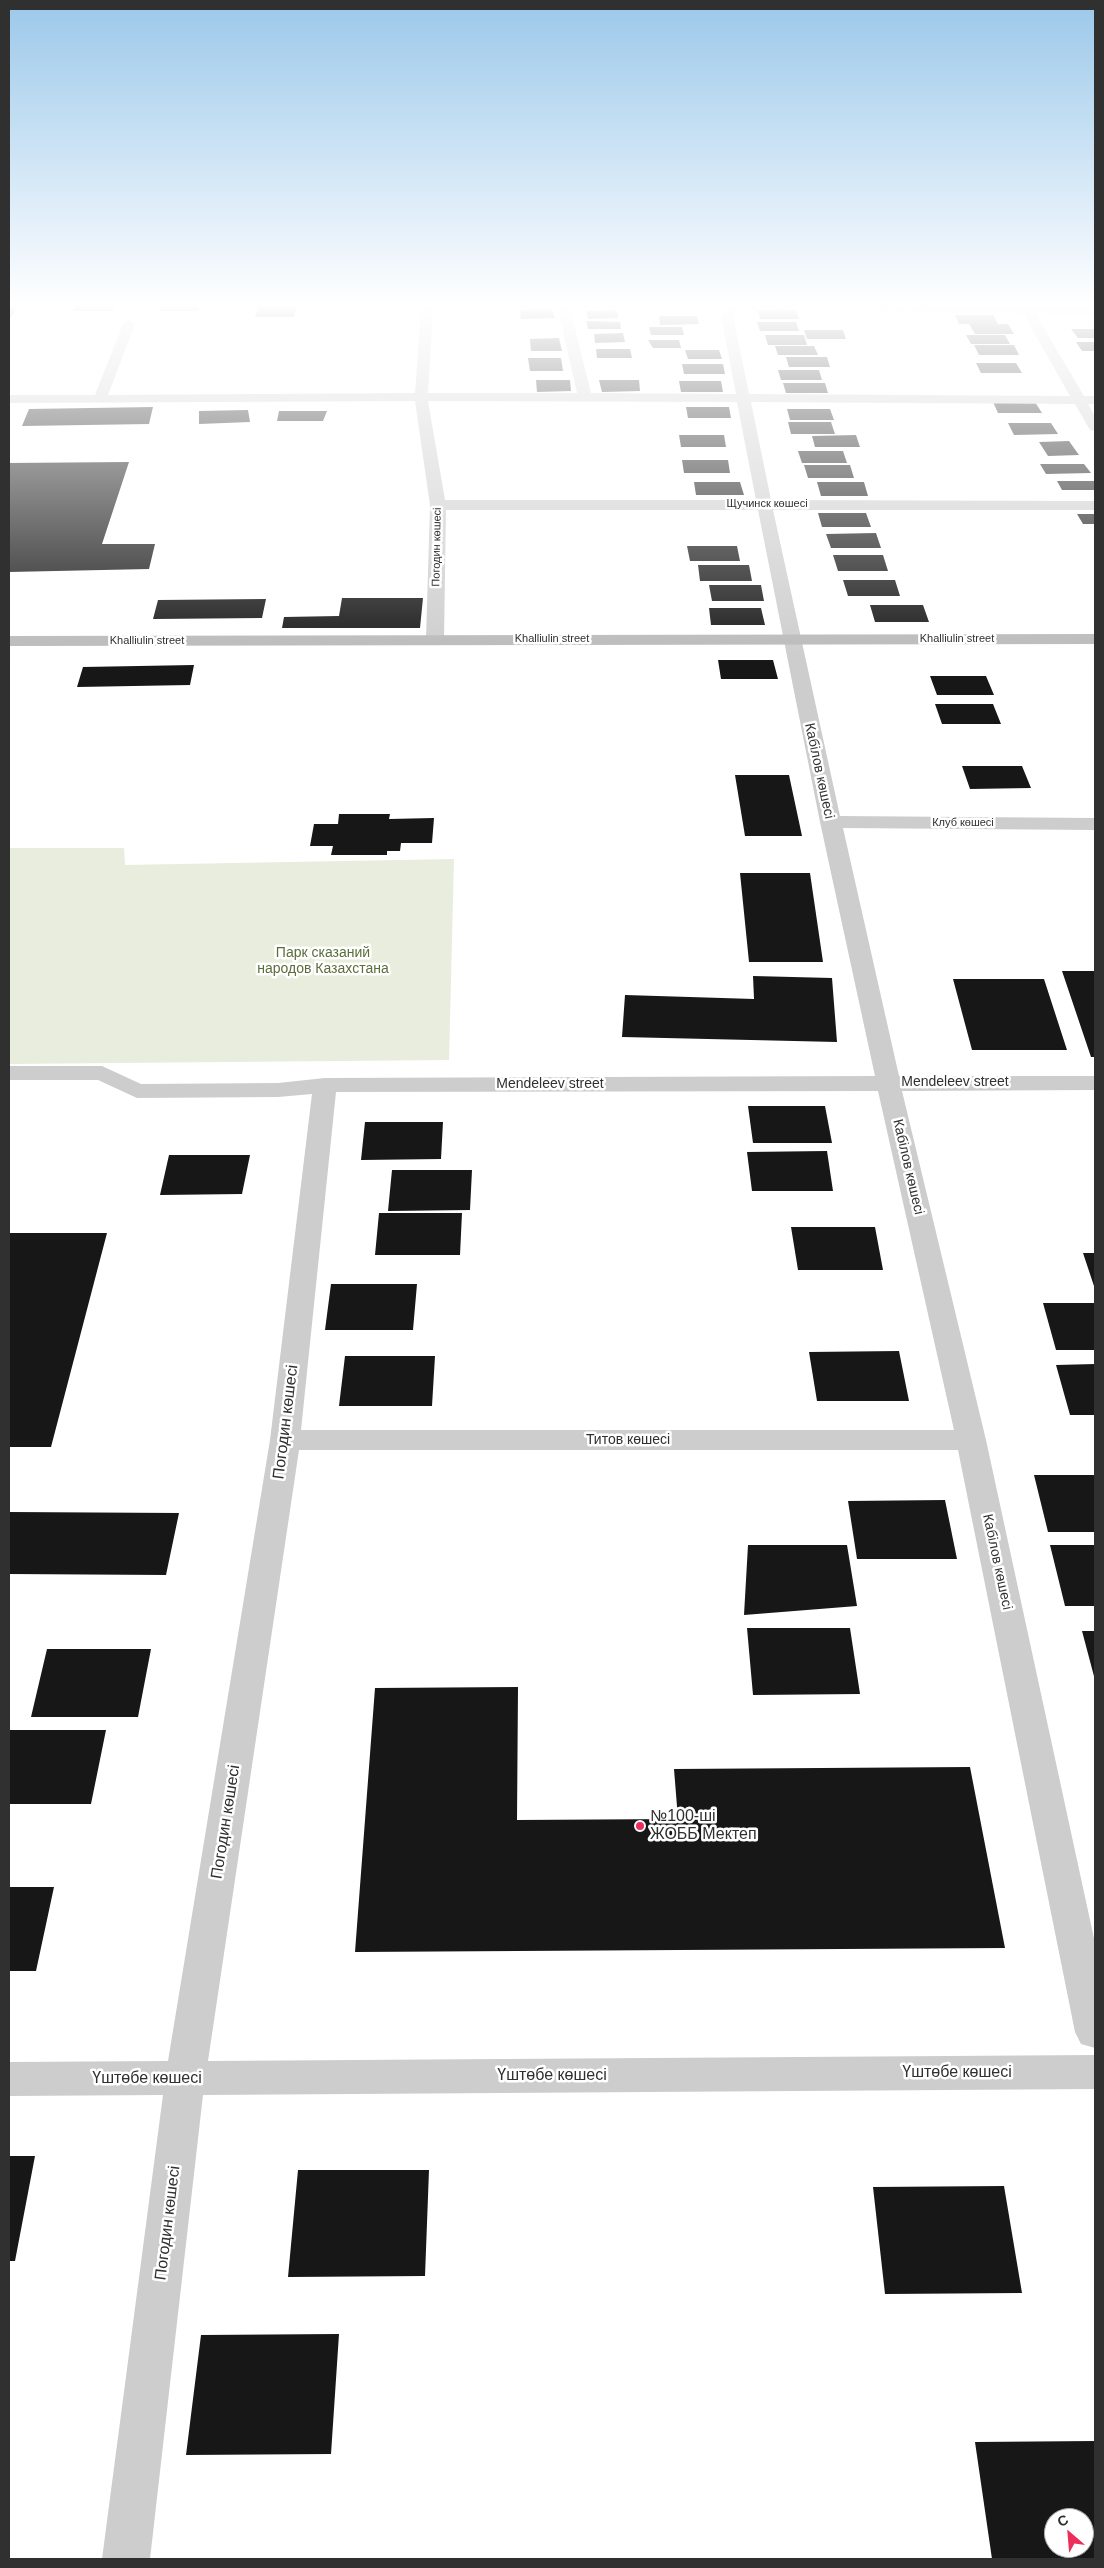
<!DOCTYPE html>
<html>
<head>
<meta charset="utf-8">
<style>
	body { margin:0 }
	#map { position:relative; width:1104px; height:2568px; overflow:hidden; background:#fff; font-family:Arial,sans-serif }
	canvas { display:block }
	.frame { position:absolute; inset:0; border:10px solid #303030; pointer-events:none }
	.north { position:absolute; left:1044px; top:2508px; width:50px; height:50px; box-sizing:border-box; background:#fff; border:1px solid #acacac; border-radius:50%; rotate:333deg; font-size:14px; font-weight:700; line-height:20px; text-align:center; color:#303030 }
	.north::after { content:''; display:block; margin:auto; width:18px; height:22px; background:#eb2e5a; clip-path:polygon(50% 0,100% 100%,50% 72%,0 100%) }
</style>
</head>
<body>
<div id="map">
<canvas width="1104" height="2568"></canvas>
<div class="frame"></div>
<div class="north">С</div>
</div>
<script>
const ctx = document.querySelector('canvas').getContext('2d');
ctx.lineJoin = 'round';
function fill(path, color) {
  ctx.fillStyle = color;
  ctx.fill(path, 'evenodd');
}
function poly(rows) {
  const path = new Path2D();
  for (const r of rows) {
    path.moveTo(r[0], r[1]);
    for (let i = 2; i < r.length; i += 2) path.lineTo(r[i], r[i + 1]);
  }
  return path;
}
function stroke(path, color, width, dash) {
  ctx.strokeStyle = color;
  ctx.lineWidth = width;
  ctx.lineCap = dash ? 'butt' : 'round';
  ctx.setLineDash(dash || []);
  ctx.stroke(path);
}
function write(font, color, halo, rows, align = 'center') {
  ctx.font = font + ' Arial,sans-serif';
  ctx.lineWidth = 5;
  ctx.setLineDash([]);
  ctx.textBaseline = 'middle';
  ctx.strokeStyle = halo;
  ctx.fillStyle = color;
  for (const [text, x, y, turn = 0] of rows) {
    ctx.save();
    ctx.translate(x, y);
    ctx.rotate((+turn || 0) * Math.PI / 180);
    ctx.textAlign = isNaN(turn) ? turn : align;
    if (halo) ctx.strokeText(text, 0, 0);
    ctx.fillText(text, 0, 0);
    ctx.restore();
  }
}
fill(poly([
	[9,848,124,848,125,865,454,859,449,1060,9,1064]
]), '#e8eddd');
fill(poly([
	[9,303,20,303,11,317,9,317],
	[77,303,116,303,112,311,73,311],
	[162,303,202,303,198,311,159,311],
	[260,303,297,303,294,317,255,317],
	[552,309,555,318,521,319,519,310],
	[617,310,618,318,588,319,586,311],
	[758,310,796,310,799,319,760,319],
	[955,315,993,315,998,324,1008,324,1014,334,975,334,969,324,959,324],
	[659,316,697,316,699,324,660,325],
	[586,321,620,322,621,329,588,329],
	[757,322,796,322,799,331,760,331],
	[649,327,682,327,684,335,651,335],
	[1071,329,1095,329,1095,338,1078,338],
	[804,330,843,330,846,339,807,339],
	[623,333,625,342,595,343,594,334],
	[765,335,804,335,807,345,768,345],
	[966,335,1005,335,1010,344,971,344],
	[559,338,562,351,531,351,530,339],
	[648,340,679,340,681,348,653,348],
	[1076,342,1095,342,1095,351,1082,351],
	[974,345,1014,345,1019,355,979,355],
	[775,346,814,346,818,355,778,355],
	[596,349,630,349,632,358,597,358],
	[685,350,719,350,722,359,688,359],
	[786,357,827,357,830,367,789,367],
	[528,358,561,358,563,371,530,371],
	[976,363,1016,363,1022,373,981,373],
	[682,364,723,364,725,374,684,374],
	[778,370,819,370,822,380,781,380],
	[536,380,570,380,571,391,537,392],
	[599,380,639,380,640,391,602,392],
	[679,381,721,381,723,392,681,392],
	[783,383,825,383,828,393,786,393],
	[993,402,1035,402,1042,413,998,413],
	[153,407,149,424,22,426,29,409],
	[686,407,729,407,731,418,688,418],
	[787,409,830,409,834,420,790,420],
	[248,410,250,422,199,424,199,411],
	[279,411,327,411,323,421,277,421],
	[788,422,831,422,835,434,791,434],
	[1008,423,1051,423,1058,434,1014,435],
	[679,435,724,435,726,447,681,447],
	[856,435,860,447,815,447,812,436],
	[1069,441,1079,455,1048,456,1039,442],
	[798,451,843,451,847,463,802,463],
	[682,460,728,460,730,473,684,473],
	[129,462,102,544,155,544,149,569,9,572,9,463],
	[1040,464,1084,464,1091,473,1046,474],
	[804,465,850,465,854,478,808,478],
	[1057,481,1095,481,1095,490,1062,490],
	[694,482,740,482,744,495,696,495],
	[817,482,864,482,868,496,821,496],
	[818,513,866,513,871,527,822,527],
	[1077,514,1095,514,1095,524,1083,524],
	[876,533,881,548,831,548,826,534],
	[687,546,737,546,740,561,690,561],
	[833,555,883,555,888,571,838,571],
	[698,565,749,565,752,581,700,581],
	[843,580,895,580,900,596,848,596],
	[709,585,761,585,764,601,712,601],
	[342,598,423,598,420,628,282,628,284,617,339,616],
	[266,599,262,618,153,619,158,600],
	[870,605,923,605,929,622,875,622],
	[709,608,761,608,765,625,711,625],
	[718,660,773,660,778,679,721,679],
	[194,665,190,685,77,687,83,667],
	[930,676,986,676,994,695,937,695],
	[935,704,993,704,1001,724,942,724],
	[962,766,1022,766,1031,788,970,789],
	[735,775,789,775,802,836,745,836],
	[339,814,390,814,389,819,434,818,432,843,401,843,400,851,387,851,387,855,331,855,333,846,310,846,314,824,338,824],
	[740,873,810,873,823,962,749,962],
	[1062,971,1095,971,1095,1057,1091,1057],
	[753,976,832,978,837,1042,622,1037,625,995,754,999],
	[953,979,1044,979,1067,1050,972,1050],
	[748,1106,825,1106,832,1143,753,1143],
	[365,1122,443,1122,441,1159,361,1160],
	[827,1151,833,1191,752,1191,747,1152],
	[169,1155,250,1155,242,1194,160,1195],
	[392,1170,472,1170,470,1210,388,1211],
	[379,1213,462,1213,460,1255,375,1255],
	[791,1227,875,1227,883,1270,798,1270],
	[9,1233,107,1233,51,1447,9,1447],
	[1083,1253,1095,1253,1095,1289],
	[331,1284,417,1284,413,1330,325,1330],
	[1043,1303,1095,1303,1095,1350,1056,1350],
	[899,1351,909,1401,817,1401,809,1352],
	[345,1356,435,1356,432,1406,339,1406],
	[1095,1364,1095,1415,1070,1415,1056,1365],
	[1034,1475,1095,1475,1095,1532,1048,1532],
	[945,1500,957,1559,857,1559,848,1501],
	[9,1512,179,1513,166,1575,9,1574],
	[748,1545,847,1545,857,1606,744,1615],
	[1050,1545,1095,1545,1095,1606,1065,1606],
	[747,1628,850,1628,860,1694,753,1695],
	[1082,1631,1095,1631,1095,1680],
	[47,1649,151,1649,138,1717,31,1717],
	[518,1687,517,1820,678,1819,674,1769,970,1767,1005,1948,355,1952,375,1688],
	[9,1730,106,1730,91,1804,9,1804],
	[9,1887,54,1887,36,1971,9,1971],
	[9,2156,35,2156,15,2261,9,2261],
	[298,2170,429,2170,425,2276,288,2277],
	[1004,2186,1022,2293,885,2294,873,2187],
	[339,2334,331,2454,186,2455,201,2335],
	[1095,2441,1095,2559,992,2559,975,2442],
	[1054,2518,1084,2518,1084,2548,1054,2548]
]), '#171717');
fill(poly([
	[342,303,1018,305,1017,303,1029,303,1030,305,1095,306,1095,314,1035,313,1084,396,1095,396,1095,404,1088,404,1095,416,1095,431,1090,430,1075,404,751,402,771,500,1095,501,1095,510,773,510,840,816,1095,818,1095,830,843,828,899,1076,1095,1076,1095,1090,902,1091,986,1440,1095,1943,1095,2048,1081,2044,1075,2032,958,1450,299,1450,208,2061,1095,2055,1095,2089,203,2095,150,2559,102,2559,163,2095,9,2096,9,2062,168,2061,270,1440,312,1094,278,1097,137,1098,98,1080,9,1080,9,1066,102,1066,141,1084,278,1083,325,1078,875,1076,820,822,758,510,446,510,444,639,441,643,435,644,429,643,426,639,430,505,415,401,9,403,9,395,95,395,123,324,129,320,135,324,108,395,415,393,421,309,345,310,339,306,342,303],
	[433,309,558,309,577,393,428,393,433,309],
	[570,309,725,309,721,315,736,394,591,393,570,309],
	[737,309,1023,313,1070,396,749,394,733,315,737,309],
	[428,401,737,402,756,500,445,500,428,401],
	[878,1091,954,1430,301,1430,336,1092,878,1091]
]), '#cdcdcd');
fill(poly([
	[1095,634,1095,644,9,646,9,636,1095,634]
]), '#bababa');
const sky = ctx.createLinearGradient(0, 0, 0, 663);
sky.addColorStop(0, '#9bc8ea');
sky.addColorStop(0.46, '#fff');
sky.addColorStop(1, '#ffffff00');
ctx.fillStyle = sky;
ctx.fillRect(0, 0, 1104, 663);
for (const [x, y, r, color] of [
	[640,1826,5,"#eb2e5a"]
]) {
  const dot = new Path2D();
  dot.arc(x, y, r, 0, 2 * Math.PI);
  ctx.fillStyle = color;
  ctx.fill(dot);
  stroke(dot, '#fff', 2);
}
write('11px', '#303030', '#fff', [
	["Щучинск көшесі",767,504],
	["Погодин көшесі",437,547,-89],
	["Khalliulin street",552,639],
	["Khalliulin street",957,639],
	["Khalliulin street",147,641],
	["Клуб көшесі",963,823]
]);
write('14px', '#303030', '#fff', [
	["Кабілов көшесі",819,771,78],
	["Mendeleev street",955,1082],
	["Mendeleev street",550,1084],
	["Кабілов көшесі",908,1167,77],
	["Титов көшесі",628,1440],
	["Кабілов көшесі",997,1562,78]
]);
write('14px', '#5b6d3b', '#fff', [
	["Парк сказаний",323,953],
	["народов Казахстана",323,969]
]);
write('16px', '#303030', '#fff', [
	["Погодин көшесі",286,1422,-83],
	["Погодин көшесі",226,1822,-81],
	["Үштөбе көшесі",957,2073],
	["Үштөбе көшесі",552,2076],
	["Үштөбе көшесі",147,2079],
	["Погодин көшесі",168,2223,-83]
]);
write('16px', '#303030', '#fff', [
	["№100-ші",650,1817],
	["ЖОББ Мектеп",650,1835]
], 'left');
</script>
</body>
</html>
